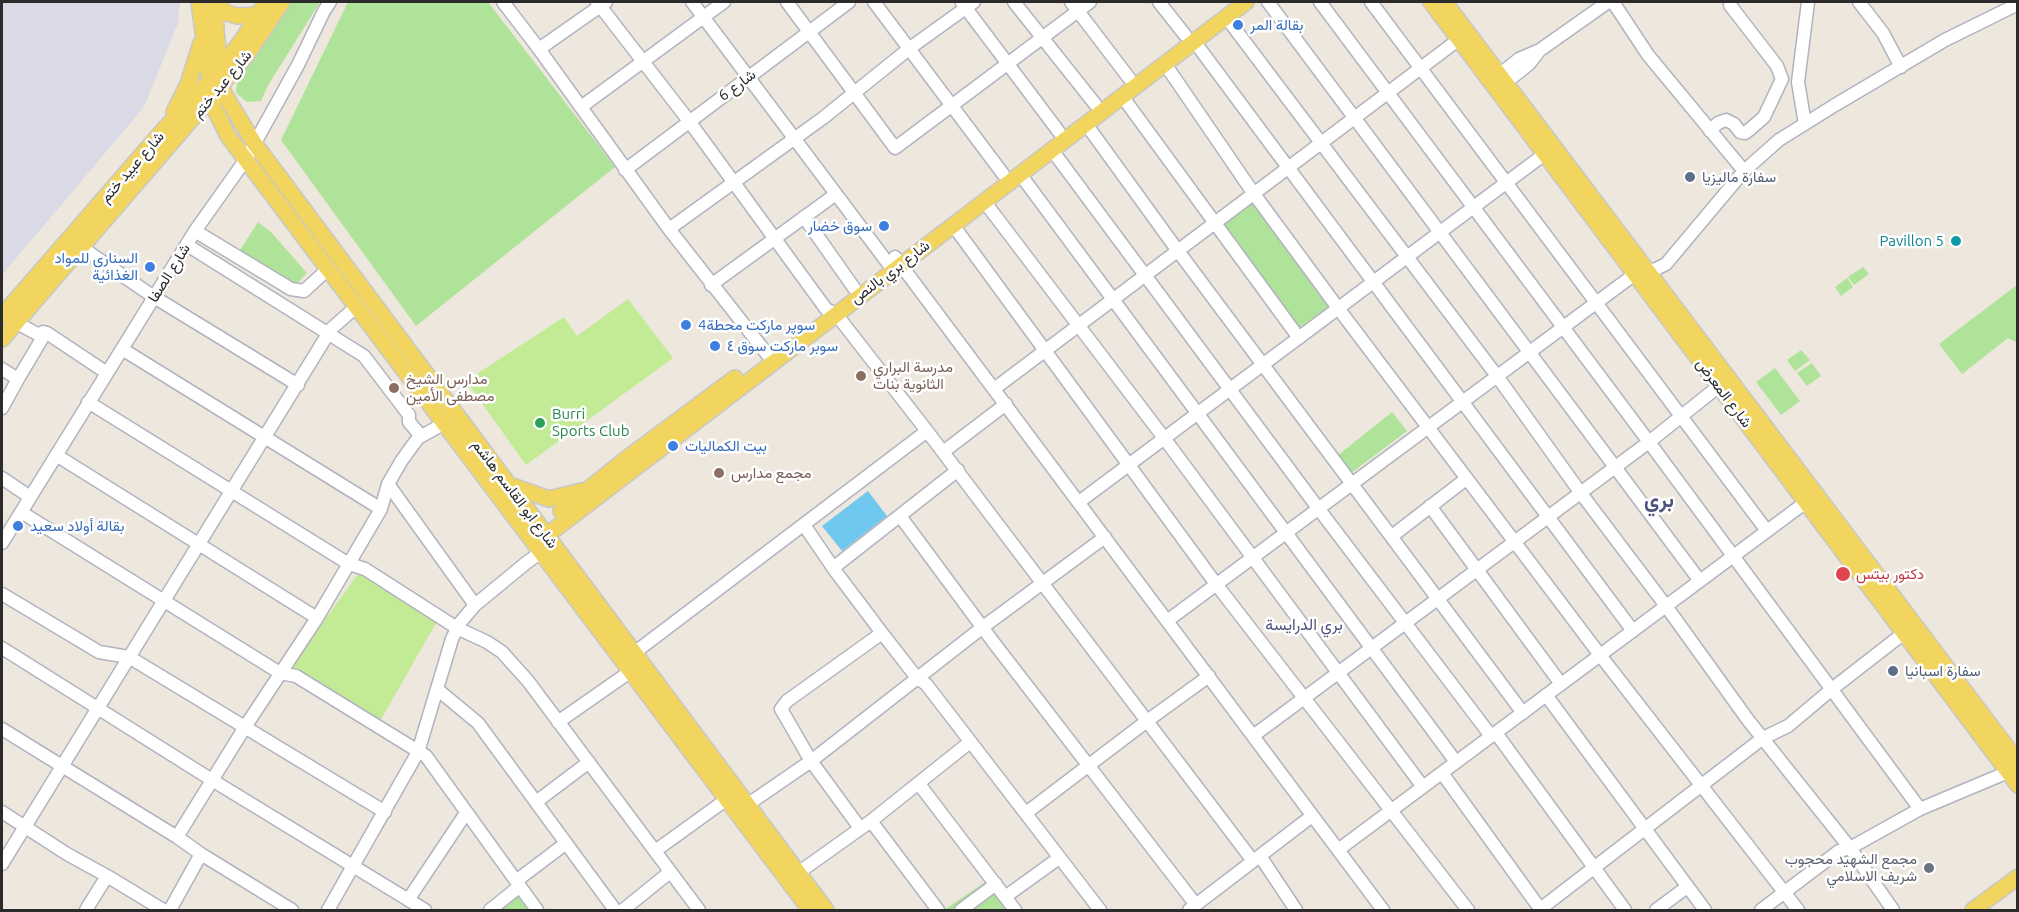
<!DOCTYPE html>
<html>
<head>
<meta charset="utf-8">
<style>
	body { margin:0 }
	#map { position:relative; width:2019px; height:912px; overflow:hidden; background:#ede7dd; font-family:Ubuntu,sans-serif }
	canvas { display:block }
	.frame { position:absolute; inset:0; border:3px solid #2b2b2b; pointer-events:none }
</style>
</head>
<body>
<div id="map">
<canvas width="2019" height="912"></canvas>
<div class="frame"></div>
</div>
<script>
const ctx = document.querySelector('canvas').getContext('2d');
ctx.lineJoin = 'round';
function fill(path, color) {
  ctx.fillStyle = color;
  ctx.fill(path, 'evenodd');
}
function poly(rows) {
  const path = new Path2D();
  for (const r of rows) {
    path.moveTo(r[0], r[1]);
    for (let i = 2; i < r.length; i += 2) path.lineTo(r[i], r[i + 1]);
  }
  return path;
}
function stroke(path, color, width, dash) {
  ctx.strokeStyle = color;
  ctx.lineWidth = width;
  ctx.lineCap = dash ? 'butt' : 'round';
  ctx.setLineDash(dash || []);
  ctx.stroke(path);
}
function write(font, color, halo, rows, align = 'center') {
  ctx.font = font + ' Ubuntu,Vazirmatn,sans-serif';
  ctx.lineWidth = 5;
  ctx.setLineDash([]);
  ctx.textBaseline = 'middle';
  ctx.strokeStyle = halo;
  ctx.fillStyle = color;
  for (const [text, x, y, turn = 0] of rows) {
    ctx.save();
    ctx.translate(x, y);
    ctx.rotate((+turn || 0) * Math.PI / 180);
    ctx.textAlign = isNaN(turn) ? turn : align;
    if (halo) ctx.strokeText(text, 0, 0);
    ctx.fillText(text, 0, 0);
    ctx.restore();
  }
}
fill(poly([
	[2,2,180,2,178,23,144,107,2,275]
]), '#d9dae6');
fill(poly([
	[290,2,320,2,267,87,261,101,247,102,236,93,238,71],
	[348,2,488,2,615,167,416,326,281,140],
	[1253,199,1331,305,1296,330,1218,224],
	[258,222,271,232,307,273,296,285,240,250],
	[1863,267,1869,274,1854,285,1848,277],
	[1847,278,1853,287,1841,296,1835,287],
	[2017,285,2017,340,2015,342,2008,338,1962,374,1939,344],
	[1801,350,1810,360,1795,371,1787,360],
	[1812,363,1821,376,1807,386,1797,373],
	[1775,368,1800,401,1781,415,1756,382],
	[1392,412,1407,431,1350,474,1337,456],
	[988,880,1010,910,944,910],
	[520,894,532,910,500,910]
]), '#b0e39a');
fill(poly([
	[628,299,673,358,526,465,466,381,564,317,577,336],
	[360,571,436,623,379,723,291,667]
]), '#c3eb96');
fill(poly([
	[868,491,887,516,842,551,822,526]
]), '#70c8ef');
const minor = poly([
	[503,2,539,49,669,229,767,354],
	[597,2,689,121,826,309,836,314,927,431,1253,861],
	[692,2,893,270],
	[787,2,895,148,1090,2],
	[874,2,1003,174],
	[1014,2,1095,104],
	[1071,2,1129,78],
	[1159,2,1185,35],
	[1268,2,1700,581],
	[1320,2,1649,442,1920,809],
	[1371,2,1767,531],
	[1613,2,1648,55,1744,171],
	[1859,2,1883,33,1901,67],
	[962,3,1059,132],
	[1226,17,1497,376,1580,492,1666,606,1748,720,1850,848,1893,910],
	[1194,41,1633,631],
	[539,49,606,2],
	[1165,64,1254,194,1338,308,1600,655,1798,910],
	[1494,79,1519,59,1540,50,1608,2],
	[1499,88,1529,64,1539,51],
	[1122,96,1299,338],
	[581,107,724,2],
	[1086,124,1178,251,1523,713],
	[1805,124,1798,82,1808,2],
	[1710,131,1718,123,1726,120,1734,124,1740,132,1745,133,1749,130,1764,117,1782,79,1777,66,1730,5],
	[1052,150,1318,508,1491,736],
	[625,170,849,2],
	[1020,174,1456,762],
	[984,201,1164,438,1423,787],
	[804,217,854,288],
	[953,225,1216,584,1468,910],
	[669,229,823,118,910,48,974,2],
	[195,231,291,289,304,291,329,268],
	[187,245,364,356,409,415,409,422,421,436],
	[81,247,154,297,298,385],
	[895,257,1383,910],
	[711,285,836,194],
	[15,322,43,337,43,332,47,333,107,373],
	[122,349,381,509],
	[2,369,18,379,2,408],
	[18,379,43,337],
	[994,389,1466,34],
	[88,402,349,564,365,569,457,628,487,642,502,652,528,681,699,910],
	[943,452,1006,404],
	[56,455,317,618],
	[2,478,30,497],
	[388,484,475,605],
	[1079,502,1550,150],
	[1430,506,1561,684],
	[21,512,280,673,296,676,426,756,537,910],
	[900,516,994,643,1196,905],
	[804,525,836,572,882,633,917,678,926,684,1100,910],
	[1392,536,1466,479],
	[2,543,195,231,246,159,298,65,324,11,330,2],
	[833,568,958,470],
	[2,594,99,652,129,657,385,812],
	[1167,621,1635,274,1656,269,1666,264,1744,171,1779,140,1835,105,1945,40,2018,4],
	[2,648,212,780,425,910],
	[634,653,927,431],
	[437,689,478,723,615,910],
	[1546,695,1705,910],
	[558,722,631,671],
	[2,729,177,837,201,854,292,910],
	[1496,733,1625,910],
	[1253,736,1649,442,1719,386],
	[1442,773,1541,910],
	[919,784,1015,910],
	[536,802,589,762],
	[747,805,811,761,983,627,1105,537],
	[2,812,67,854,107,876,163,910],
	[1026,813,1147,721,1209,676],
	[871,821,938,910],
	[860,828,811,761,781,709,787,701,882,633],
	[177,837,245,727,317,618,381,509,388,484,402,460,418,438,445,423],
	[1338,850,1806,502],
	[655,851,727,799],
	[1260,856,1296,910],
	[2,864,331,329,357,306],
	[798,873,871,821,970,742],
	[516,881,565,844],
	[1005,897,1059,858],
	[408,900,466,813],
	[86,910,107,876],
	[170,910,201,854],
	[328,910,418,752,452,639,459,624,475,605,526,563,547,548],
	[490,910,520,886],
	[623,910,670,872],
	[961,910,996,884],
	[1189,910,1312,816],
	[1539,910,1763,738,1788,726,1832,689,1904,633],
	[1656,910,1687,887],
	[1761,910,1839,851,1850,848,1920,809,2008,772]
]);
const major = poly([
	[199,2,213,106,228,136,810,910],
	[215,2,216,31,223,92,254,143,826,910],
	[1431,2,2018,785],
	[215,3,227,13,237,16,258,15],
	[1449,8,2018,762],
	[174,112,188,84,201,43],
	[2,316,167,126,219,70,243,39,266,2],
	[2,339,246,56,282,2],
	[507,484,549,499,581,491],
	[561,511,626,459,735,378],
	[538,542,1246,2],
	[1973,910,2018,877]
]);
stroke(minor, '#b1b3bf', 15);
stroke(major, '#c8c8c8', 18);
stroke(minor, '#fff', 12);
stroke(major, '#f1d55e', 15);
for (const [x, y, r, color] of [
	[1238,25,6,"#3f7fe0"],
	[1690,177,6,"#5c6f8a"],
	[884,226,6,"#3f7fe0"],
	[1956,241,6,"#0f9aa8"],
	[150,267,6,"#3f7fe0"],
	[686,325,6,"#3f7fe0"],
	[715,346,6,"#3f7fe0"],
	[861,376,6,"#8d6e63"],
	[394,388,6,"#8d6e63"],
	[540,423,6,"#2e9e5b"],
	[673,446,6,"#3f7fe0"],
	[719,473,6,"#8d6e63"],
	[18,526,6,"#3f7fe0"],
	[1843,574,8,"#e0444e"],
	[1893,671,6,"#5c6f8a"],
	[1929,868,6,"#6b7280"]
]) {
  const dot = new Path2D();
  dot.arc(x, y, r, 0, 2 * Math.PI);
  ctx.fillStyle = color;
  ctx.fill(dot);
  stroke(dot, '#fff', 2);
}
write('15px', '#366cbe', '#fff', [
	["بقالة المر",1250,25],
	["سوق خضار",872,226,"right"],
	["السناري للمواد",138,258,"right"],
	["الغذائية",138,275,"right"],
	["سوپر مارکت محطة4",698,325],
	["سوبر ماركت سوق ٤",727,346],
	["بيت الكماليات",685,446],
	["بقالة أولاد سعيد",30,526]
], 'left');
write('15px', '#2b2b2b', '#fff', [
	["شارع عبد ختم",222,84,-50],
	["شارع 6",737,85,-36],
	["شارع عبيد ختم",132,167,-49],
	["شارع بري بالنص",890,272,-37],
	["شارع الصفا",169,273,-58],
	["شارع المعرض",1724,393,53],
	["شارع ابو القاسم هاشم",515,494,53]
]);
write('15px', '#4e5e75', '#fff', [
	["سفارة ماليزيا",1702,177],
	["سفارة اسبانيا",1905,671]
], 'left');
write('15px', '#0d838f', '#fff', [
	["Pavillon 5",1944,241]
], 'right');
write('15px', '#785e54', '#fff', [
	["مدرسة البراري",873,367],
	["الثانوية بنات",873,384],
	["مدارس الشيخ",406,379],
	["مصطفى الأمين",406,396],
	["مجمع مدارس",731,473]
], 'left');
write('15px', '#27864d', '#fff', [
	["Burri",552,414],
	["Sports Club",552,431]
], 'left');
write('15px', '#be3a42', '#fff', [
	["دكتور بيتس",1856,574]
], 'left');
write('15px', '#5b616d', '#fff', [
	["مجمع الشهيد محجوب",1917,859],
	["شريف الاسلامي",1917,876]
], 'right');
write('16px', '#4b527c', '#fff', [
	["بري الدرايسة",1304,625]
]);
write('bold 21px', '#4b527c', '#fff', [
	["بري",1659,500]
]);
</script>
</body>
</html>
